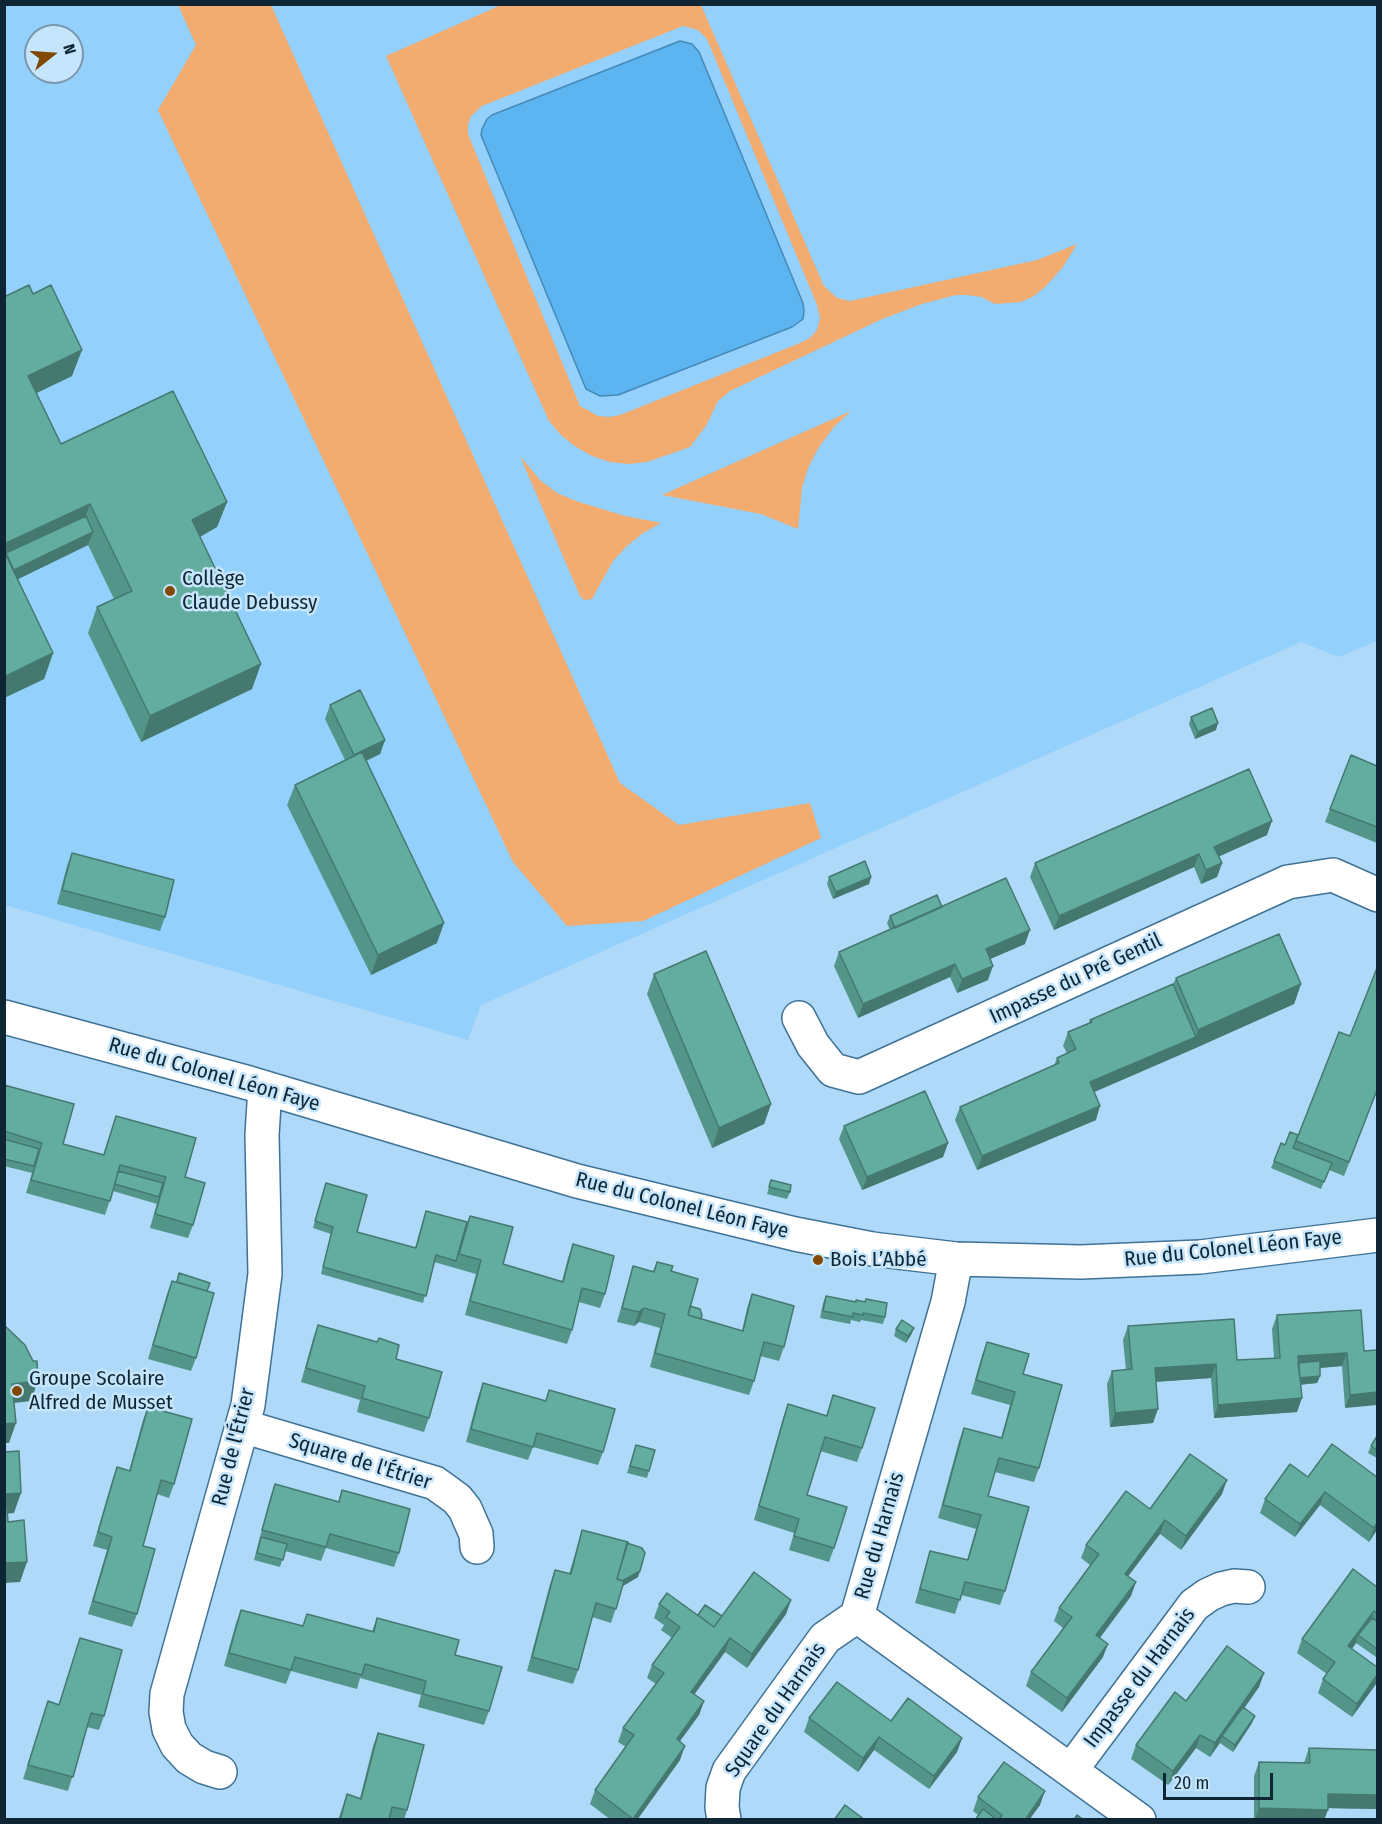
<!DOCTYPE html>
<html>
<head>
<meta charset="utf-8">
<style>
	body { margin:0 }
	#map { position:relative; width:1382px; height:1824px; overflow:hidden; background:#afd9f8; font-family:"Fira Sans Condensed",sans-serif }
	canvas { display:block }
	.frame { position:absolute; inset:0; border:6px solid #0f2533; pointer-events:none }
	.north { position:absolute; left:24px; top:24px; width:60px; height:60px; box-sizing:border-box; background:#c5e5fc; border:2px solid #7c98ac; border-radius:50%; rotate:73deg; font-size:16px; font-weight:700; line-height:24px; text-align:center; color:#0f2533 }
	.north::after { content:''; display:block; margin:auto; width:21px; height:27px; background:#834800; clip-path:polygon(50% 0,100% 100%,50% 72%,0 100%) }
	.scale { position:absolute; left:1163px; top:1773px; width:110px; height:27px; box-sizing:border-box; border:3px solid #0f2533; border-top:0; padding-left:8px; font-size:18px; line-height:21px; white-space:nowrap; color:#0f2533; -webkit-text-stroke:4px #c5e5fc; paint-order:stroke }
</style>
</head>
<body>
<div id="map">
<canvas width="1382" height="1824"></canvas>
<div class="frame"></div>
<div class="north">N</div>
<div class="scale">20 m</div>
</div>
<script>
const ctx = document.querySelector('canvas').getContext('2d');
ctx.lineJoin = 'round';
function fill(path, color) {
  ctx.fillStyle = color;
  ctx.fill(path, 'evenodd');
}
function poly(rows) {
  const path = new Path2D();
  for (const r of rows) {
    path.moveTo(r[0], r[1]);
    for (let i = 2; i < r.length; i += 2) path.lineTo(r[i], r[i + 1]);
  }
  return path;
}
function stroke(path, color, width, dash) {
  ctx.strokeStyle = color;
  ctx.lineWidth = width;
  ctx.lineCap = dash ? 'butt' : 'round';
  ctx.setLineDash(dash || []);
  ctx.stroke(path);
}
function write(font, color, halo, rows, align = 'center') {
  ctx.font = font + ' "Fira Sans Condensed",sans-serif';
  ctx.lineWidth = 5;
  ctx.setLineDash([]);
  ctx.textBaseline = 'middle';
  ctx.strokeStyle = halo;
  ctx.fillStyle = color;
  for (const [text, x, y, turn = 0] of rows) {
    ctx.save();
    ctx.translate(x, y);
    ctx.rotate((+turn || 0) * Math.PI / 180);
    ctx.textAlign = isNaN(turn) ? turn : align;
    if (halo) ctx.strokeText(text, 0, 0);
    ctx.fillText(text, 0, 0);
    ctx.restore();
  }
}
fill(poly([
	[4,5,1377,5,1377,641,1339,657,1301,642,481,1005,468,1040,5,905],
	[36,36,72,36,72,72,36,72]
]), '#93d0fc');
fill(poly([
	[178,5,271,5,620,783,679,825,810,803,821,838,643,921,567,926,513,862,158,110,196,45],
	[501,5,701,5,824,286,837,298,850,301,1037,260,1077,244,1063,267,1046,286,1034,296,1021,302,995,304,982,297,967,295,956,295,922,304,882,319,730,391,718,401,706,426,690,447,647,462,628,464,610,462,592,456,576,447,561,435,549,421,386,56],
	[683,26,698,30,707,39,817,305,820,318,817,330,810,338,800,343,620,415,609,417,598,416,580,406,468,134,468,125,471,116,482,106],
	[851,411,834,427,819,447,808,468,802,488,798,529,761,514,662,495],
	[520,456,540,480,557,493,576,501,625,516,661,523,643,533,627,546,613,561,592,599,584,600,580,596]
]), '#f2ac70');
const water = poly([
	[680,41,692,44,699,52,803,303,804,311,803,319,792,327,618,395,600,396,586,389,481,135,482,129,487,119,492,115,680,41]
]);
fill(water, '#5cb4f0');
stroke(water, '#4589b7', 1.5);
const minor = poly([
	[4,1017,249,1083,577,1181,795,1234,872,1249,956,1259,1081,1262,1200,1257,1378,1235],
	[799,1018,813,1045,833,1070,859,1077,1288,882,1333,875,1378,895],
	[956,1259,948,1302,857,1616,1139,1820],
	[242,1426,435,1483,457,1499,465,1509,476,1534,477,1547],
	[1071,1770,1194,1605,1208,1595,1221,1589,1234,1586,1248,1587],
	[220,1772,204,1767,189,1758,177,1745,169,1729,166,1712,167,1694,248,1405,265,1274,262,1135,265,1088],
	[724,1820,722,1807,723,1788,729,1771,825,1638,857,1616]
]);
stroke(minor, '#3f7295', 36);
stroke(minor, '#fff', 33);
fill(poly([
	[4,297,72,376,37,393,61,444,227,502,217,527,200,537,252,689,141,742,88,633,97,607,114,599,88,545,18,579,53,653,44,679,4,698],
	[330,705,385,740,380,754,366,761,437,943,371,975,287,805,295,785,345,760,325,719],
	[1191,717,1216,730,1195,739,1189,724],
	[1351,755,1377,766,1377,843,1325,822],
	[1267,835,1218,856,1222,863,1217,877,1201,884,1194,867,1054,930,1030,877,1035,863],
	[72,853,165,917,160,931,57,904,67,866],
	[829,877,871,877,869,884,833,899,827,884],
	[942,907,1025,944,990,959,988,980,957,993,950,977,858,1018,834,966,839,952,890,930,887,923,890,916],
	[654,974,771,1104,764,1124,712,1148,647,994],
	[1176,978,1301,984,1294,1004,1191,1050,1094,1092,1096,1120,977,1170,955,1120,960,1107,1054,1066,1057,1058,1067,1053,1063,1046,1068,1032,1089,1024,1090,1020,1173,984],
	[1350,1036,1377,1091,1344,1176,1329,1170,1321,1189,1271,1168,1274,1161,1285,1145,1298,1135],
	[4,1085,63,1144,103,1155,116,1116,185,1177,193,1225,188,1238,150,1228,157,1203,157,1204,113,1191,105,1215,26,1193,32,1173,4,1166],
	[844,1126,948,1143,943,1157,862,1190,839,1139],
	[771,1180,790,1192,787,1199,767,1194],
	[326,1183,357,1232,415,1248,426,1211,503,1264,562,1281,568,1258,573,1244,605,1294,600,1308,579,1302,572,1330,567,1344,465,1315,476,1274,434,1262,423,1303,321,1274,331,1234,313,1228],
	[657,1262,671,1271,690,1306,701,1319,742,1331,747,1308,752,1294,784,1347,779,1361,760,1356,754,1381,749,1395,650,1367,660,1328,639,1322,634,1326,617,1322,633,1266,653,1271],
	[179,1273,207,1291,196,1358,191,1371,148,1359,167,1294,172,1281,176,1282],
	[826,1296,885,1317,883,1324,861,1320,860,1322,851,1320,850,1324,820,1318,823,1303],
	[1277,1315,1364,1351,1377,1350,1345,1408,1342,1366,1320,1368,1320,1376,1317,1383,1300,1385,1297,1412,1214,1418,1211,1378,1156,1382,1153,1423,1110,1427,1107,1384,1112,1371,1126,1370,1123,1340,1128,1326,1237,1360,1274,1358,1272,1329],
	[318,1325,429,1418,424,1432,357,1412,360,1400,301,1382,313,1339],
	[914,1328,911,1335,906,1343,894,1336,896,1329],
	[987,1342,1023,1374,1039,1468,1034,1482,995,1472,988,1496,1005,1591,1000,1605,961,1595,955,1614,915,1603,926,1564,930,1551,967,1560,976,1529,938,1518,959,1441,964,1428,1001,1438,1010,1405,971,1394,982,1355],
	[483,1383,545,1401,549,1390,603,1452,598,1465,533,1447,528,1460,466,1442,478,1397],
	[833,1395,862,1448,857,1462,820,1451,807,1495,834,1548,829,1562,789,1550,794,1533,754,1520,783,1418,788,1404,826,1416],
	[148,1407,174,1484,169,1498,157,1494,143,1546,137,1614,132,1627,88,1614,107,1550,93,1546,112,1481,117,1467,129,1471,143,1420],
	[1377,1436,1377,1458,1368,1453,1371,1446],
	[636,1445,649,1471,647,1478,627,1473],
	[1290,1464,1377,1530,1369,1542,1320,1505,1295,1537,1260,1513,1265,1499],
	[275,1484,338,1502,342,1490,399,1553,394,1567,326,1548,321,1561,285,1551,280,1567,254,1560,270,1498],
	[1222,1494,1181,1550,1160,1534,1128,1576,1131,1596,1100,1638,1103,1657,1062,1712,1026,1686,1031,1672,1063,1628,1054,1621,1059,1608,1090,1565,1081,1558,1086,1545],
	[582,1530,638,1577,623,1586,611,1623,592,1617,578,1670,573,1684,527,1671,550,1584,555,1570,569,1574,578,1544],
	[1377,1587,1377,1655,1376,1657,1356,1643,1352,1649,1376,1684,1352,1717,1318,1693,1323,1679,1327,1674,1297,1653,1302,1639],
	[791,1600,786,1614,747,1668,725,1652,694,1694,704,1701,699,1715,680,1741,680,1760,637,1820,611,1820,590,1804,595,1790,626,1747,618,1742,623,1728,656,1684,647,1678,652,1665,672,1638,661,1630,664,1625,654,1618,659,1604,698,1615,722,1616],
	[241,1610,303,1626,307,1614,372,1631,377,1618,455,1655,489,1711,484,1725,418,1707,421,1695,360,1678,357,1689,291,1671,286,1684,224,1666,236,1623],
	[80,1638,104,1716,99,1730,87,1727,68,1791,23,1779,48,1701,59,1704],
	[1264,1673,1259,1687,1244,1708,1252,1723,1233,1752,1220,1743,1210,1757,1196,1748,1168,1785,1131,1759,1136,1745,1186,1701],
	[809,1718,891,1721,962,1738,957,1752,929,1789,874,1750,858,1772,804,1732],
	[378,1733,407,1810,404,1820,338,1820,347,1794,360,1798,373,1746],
	[1309,1748,1377,1750,1377,1809,1328,1808,1324,1820,1254,1820,1254,1776,1259,1762,1304,1763],
	[978,1797,1040,1805,1029,1820,975,1820,978,1815,973,1811]
]), '#54958a');
fill(poly([
	[82,350,72,376,19,401,28,376],
	[227,502,217,527,183,546,192,520],
	[90,504,81,529,4,565,4,544],
	[93,532,88,545,4,586,6,574],
	[53,653,44,679,4,698,4,677],
	[261,664,252,689,141,742,150,716],
	[1218,723,1216,730,1195,739,1198,732],
	[385,740,380,754,349,769,354,755],
	[1272,821,1267,835,1209,861,1214,847],
	[1199,854,1194,867,1054,930,1059,916],
	[1222,863,1217,877,1201,884,1206,870],
	[871,877,869,884,833,899,836,892],
	[444,923,437,943,371,975,378,955],
	[1030,930,1025,944,981,963,986,949],
	[955,964,950,977,858,1018,863,1004],
	[993,966,988,980,957,993,962,979],
	[1301,984,1294,1004,1191,1050,1085,1096,1090,1082,1196,1037,1198,1030],
	[771,1104,764,1124,712,1148,719,1128],
	[1100,1106,1096,1120,977,1170,982,1156],
	[948,1143,943,1157,862,1190,867,1177],
	[644,1308,639,1322,634,1326,639,1312],
	[914,1328,911,1335,906,1343,908,1336],
	[1347,1353,1342,1366,1296,1370,1298,1356],
	[1216,1364,1211,1378,1150,1382,1155,1368],
	[1320,1376,1317,1383,1294,1385,1297,1378],
	[38,1381,31,1401,5,1404,12,1384],
	[1377,1392,1377,1405,1345,1408,1350,1395],
	[1302,1398,1297,1412,1214,1418,1218,1405],
	[1158,1409,1153,1423,1110,1427,1115,1413],
	[16,1423,9,1443,4,1443,4,1424],
	[1227,1480,1222,1494,1181,1550,1186,1536],
	[1325,1492,1320,1505,1295,1537,1300,1524],
	[21,1493,14,1513,4,1514,6,1494],
	[1165,1520,1160,1534,1120,1587,1125,1574],
	[1377,1523,1377,1530,1369,1542,1374,1528],
	[27,1562,20,1582,4,1583,4,1563],
	[640,1571,638,1577,621,1587,624,1580],
	[1136,1582,1131,1596,1091,1649,1096,1635],
	[791,1600,786,1614,747,1668,752,1654],
	[1374,1611,1369,1624,1358,1635,1356,1643,1343,1660,1348,1646],
	[730,1638,725,1652,686,1706,691,1692],
	[1108,1644,1103,1657,1062,1712,1067,1698],
	[1264,1673,1259,1687,1224,1737,1222,1736,1220,1742,1210,1757,1215,1743],
	[1377,1675,1377,1680,1376,1684,1352,1717,1357,1704],
	[704,1701,699,1715,672,1752,677,1739],
	[1255,1716,1252,1723,1233,1752,1235,1745],
	[1200,1735,1196,1748,1168,1785,1173,1771],
	[879,1737,874,1750,858,1772,863,1758],
	[962,1738,957,1752,929,1789,934,1776],
	[685,1746,680,1760,637,1820,632,1820],
	[1045,1791,1040,1805,1029,1820,1025,1820],
	[1328,1794,1377,1795,1377,1809,1323,1808],
	[1259,1808,1328,1810,1324,1820,1255,1820]
]), '#457970');
const building = poly([
	[29,285,33,294,51,285,82,350,28,376,61,444,173,391,227,502,192,520,261,664,150,716,97,607,132,591,90,504,4,544,4,297,29,285],
	[86,516,93,532,14,570,6,553,86,516],
	[4,551,53,653,4,677,4,551],
	[360,690,385,740,354,755,330,705,360,690],
	[1212,708,1218,723,1198,732,1191,717,1212,708],
	[362,752,444,923,378,955,295,785,362,752],
	[1351,755,1377,766,1377,827,1330,809,1351,755],
	[1249,769,1272,821,1214,847,1222,863,1206,870,1199,854,1059,916,1035,863,1249,769],
	[72,853,174,880,165,917,62,890,72,853],
	[865,861,871,877,836,892,829,877,865,861],
	[1006,878,1030,930,986,949,993,966,962,979,955,964,863,1004,839,952,1006,878],
	[937,895,942,907,895,928,890,916,937,895],
	[1279,934,1301,984,1198,1030,1176,978,1279,934],
	[706,951,771,1104,719,1128,654,974,706,951],
	[1377,968,1377,1090,1349,1162,1296,1141,1339,1032,1350,1036,1377,968],
	[1173,984,1196,1037,1090,1082,1100,1106,982,1156,960,1107,1059,1063,1057,1058,1076,1049,1068,1032,1092,1022,1090,1020,1173,984],
	[4,1085,74,1104,63,1144,104,1155,116,1116,196,1138,185,1177,205,1183,193,1225,155,1214,166,1177,120,1165,110,1201,31,1180,42,1143,4,1131,4,1085],
	[925,1091,948,1143,867,1177,844,1126,925,1091],
	[1290,1132,1298,1135,1293,1148,1332,1163,1324,1182,1274,1161,1281,1143,1285,1145,1290,1132],
	[4,1139,39,1149,34,1166,4,1159,4,1139],
	[118,1171,163,1183,159,1197,115,1184,118,1171],
	[771,1180,791,1185,790,1192,769,1187,771,1180],
	[326,1183,367,1195,357,1232,416,1248,426,1211,467,1222,456,1261,436,1255,426,1296,323,1267,333,1227,315,1221,326,1183],
	[470,1216,513,1227,503,1264,563,1282,573,1244,614,1256,605,1294,582,1288,572,1330,470,1301,481,1260,459,1254,470,1216],
	[657,1262,673,1266,671,1271,698,1279,688,1315,743,1331,752,1294,794,1306,784,1347,764,1342,754,1381,655,1353,665,1314,644,1308,639,1312,622,1308,633,1266,654,1272,657,1262],
	[179,1273,210,1283,207,1291,177,1282,179,1273],
	[172,1281,214,1293,196,1358,153,1345,172,1281],
	[826,1296,856,1302,856,1300,865,1302,866,1299,887,1303,885,1317,863,1313,863,1315,853,1313,853,1317,823,1311,826,1296],
	[690,1306,700,1309,702,1315,701,1319,688,1315,690,1306],
	[1361,1310,1364,1351,1377,1350,1377,1392,1350,1395,1347,1353,1298,1356,1302,1398,1218,1405,1216,1364,1155,1368,1158,1409,1115,1413,1112,1371,1132,1369,1128,1326,1234,1319,1237,1360,1280,1358,1277,1315,1361,1310],
	[902,1320,914,1328,908,1336,896,1329,902,1320],
	[4,1325,25,1345,33,1361,37,1361,38,1381,12,1384,16,1423,4,1424,4,1325],
	[318,1325,377,1342,379,1338,399,1345,396,1359,442,1372,429,1418,362,1398,365,1386,306,1368,318,1325],
	[987,1342,1029,1354,1023,1374,1062,1385,1039,1468,999,1458,988,1496,1029,1507,1005,1591,965,1582,960,1600,920,1589,930,1551,968,1560,981,1515,943,1505,964,1428,1002,1438,1015,1392,976,1380,987,1342],
	[1320,1361,1320,1376,1300,1378,1298,1363,1320,1361],
	[483,1383,546,1401,549,1390,615,1409,603,1452,537,1433,533,1447,471,1429,483,1383],
	[833,1395,875,1408,862,1448,825,1437,807,1495,847,1507,834,1548,794,1536,799,1519,759,1506,788,1404,827,1416,833,1395],
	[148,1407,192,1419,174,1484,161,1480,143,1546,155,1549,137,1614,93,1601,112,1537,98,1532,117,1467,130,1471,148,1407],
	[1377,1436,1377,1450,1371,1446,1377,1436],
	[1332,1444,1377,1477,1377,1523,1374,1528,1325,1492,1300,1524,1265,1499,1290,1464,1308,1477,1332,1444],
	[636,1445,655,1450,649,1471,630,1466,636,1445],
	[19,1451,21,1493,6,1494,8,1522,24,1520,27,1562,4,1563,4,1452,19,1451],
	[1190,1454,1227,1480,1186,1536,1165,1520,1125,1574,1136,1582,1096,1635,1108,1644,1067,1698,1031,1672,1072,1617,1059,1608,1099,1554,1086,1545,1126,1491,1150,1509,1190,1454],
	[275,1484,339,1502,342,1490,410,1509,399,1553,330,1534,326,1547,262,1530,275,1484],
	[582,1530,628,1542,617,1579,624,1581,616,1609,596,1603,578,1670,532,1657,555,1570,571,1574,582,1530],
	[261,1537,287,1544,283,1560,257,1553,261,1537],
	[627,1543,642,1548,645,1553,640,1571,624,1580,623,1581,617,1579,627,1543],
	[1353,1569,1377,1587,1377,1613,1374,1611,1348,1646,1377,1667,1377,1675,1357,1704,1323,1679,1335,1662,1302,1639,1353,1569],
	[754,1572,791,1600,752,1654,730,1638,691,1692,704,1701,677,1739,685,1746,633,1819,595,1790,634,1735,623,1728,664,1673,652,1665,680,1627,666,1617,670,1612,659,1604,667,1593,714,1627,754,1572],
	[705,1605,722,1616,714,1627,698,1615,705,1605],
	[241,1610,303,1626,307,1614,374,1632,377,1618,459,1640,455,1655,502,1667,489,1711,423,1694,426,1681,365,1664,362,1675,295,1657,291,1670,229,1653,241,1610],
	[1372,1618,1377,1621,1377,1649,1358,1635,1372,1618],
	[80,1638,122,1650,104,1716,91,1713,73,1777,28,1765,48,1701,59,1705,80,1638],
	[1227,1646,1264,1673,1215,1743,1200,1735,1173,1771,1136,1745,1175,1692,1186,1701,1227,1646],
	[837,1682,891,1721,908,1698,962,1738,934,1776,879,1737,863,1758,809,1718,837,1682],
	[1243,1707,1255,1716,1235,1745,1222,1736,1243,1707],
	[378,1733,424,1745,407,1810,392,1807,389,1820,340,1820,347,1794,361,1799,378,1733],
	[1309,1748,1377,1750,1377,1795,1328,1794,1328,1810,1259,1808,1259,1762,1310,1763,1309,1748],
	[1004,1762,1045,1791,1025,1820,999,1820,1002,1815,978,1797,1004,1762],
	[845,1805,865,1820,834,1820,845,1805],
	[983,1809,997,1820,975,1820,983,1809],
	[1077,1815,1084,1820,1074,1820,1077,1815]
]);
fill(building, '#62ada0');
stroke(building, '#457970', 1.5);
for (const [x, y, r, color] of [
	[170,591,6,"#834800"],
	[818,1260,6,"#834800"],
	[17,1391,6,"#834800"]
]) {
  const dot = new Path2D();
  dot.arc(x, y, r, 0, 2 * Math.PI);
  ctx.fillStyle = color;
  ctx.fill(dot);
  stroke(dot, '#c5e5fc', 2);
}
write('21px', '#0f2533', '#c5e5fc', [
	["Collège",182,579],
	["Claude Debussy",182,603],
	["Bois L’Abbé",830,1260],
	["Groupe Scolaire",29,1379],
	["Alfred de Musset",29,1403]
], 'left');
write('21px', '#0f2533', '#c5e5fc', [
	["Impasse du Pré Gentil",1076,979,-25],
	["Rue du Colonel Léon Faye",214,1075,16],
	["Rue du Colonel Léon Faye",682,1206,14],
	["Rue du Colonel Léon Faye",1233,1249,-6],
	["Rue de l'Étrier",234,1447,-76],
	["Square de l'Étrier",360,1462,17],
	["Rue du Harnais",880,1536,-74],
	["Impasse du Harnais",1140,1678,-53],
	["Square du Harnais",776,1710,-55]
]);
</script>
</body>
</html>
